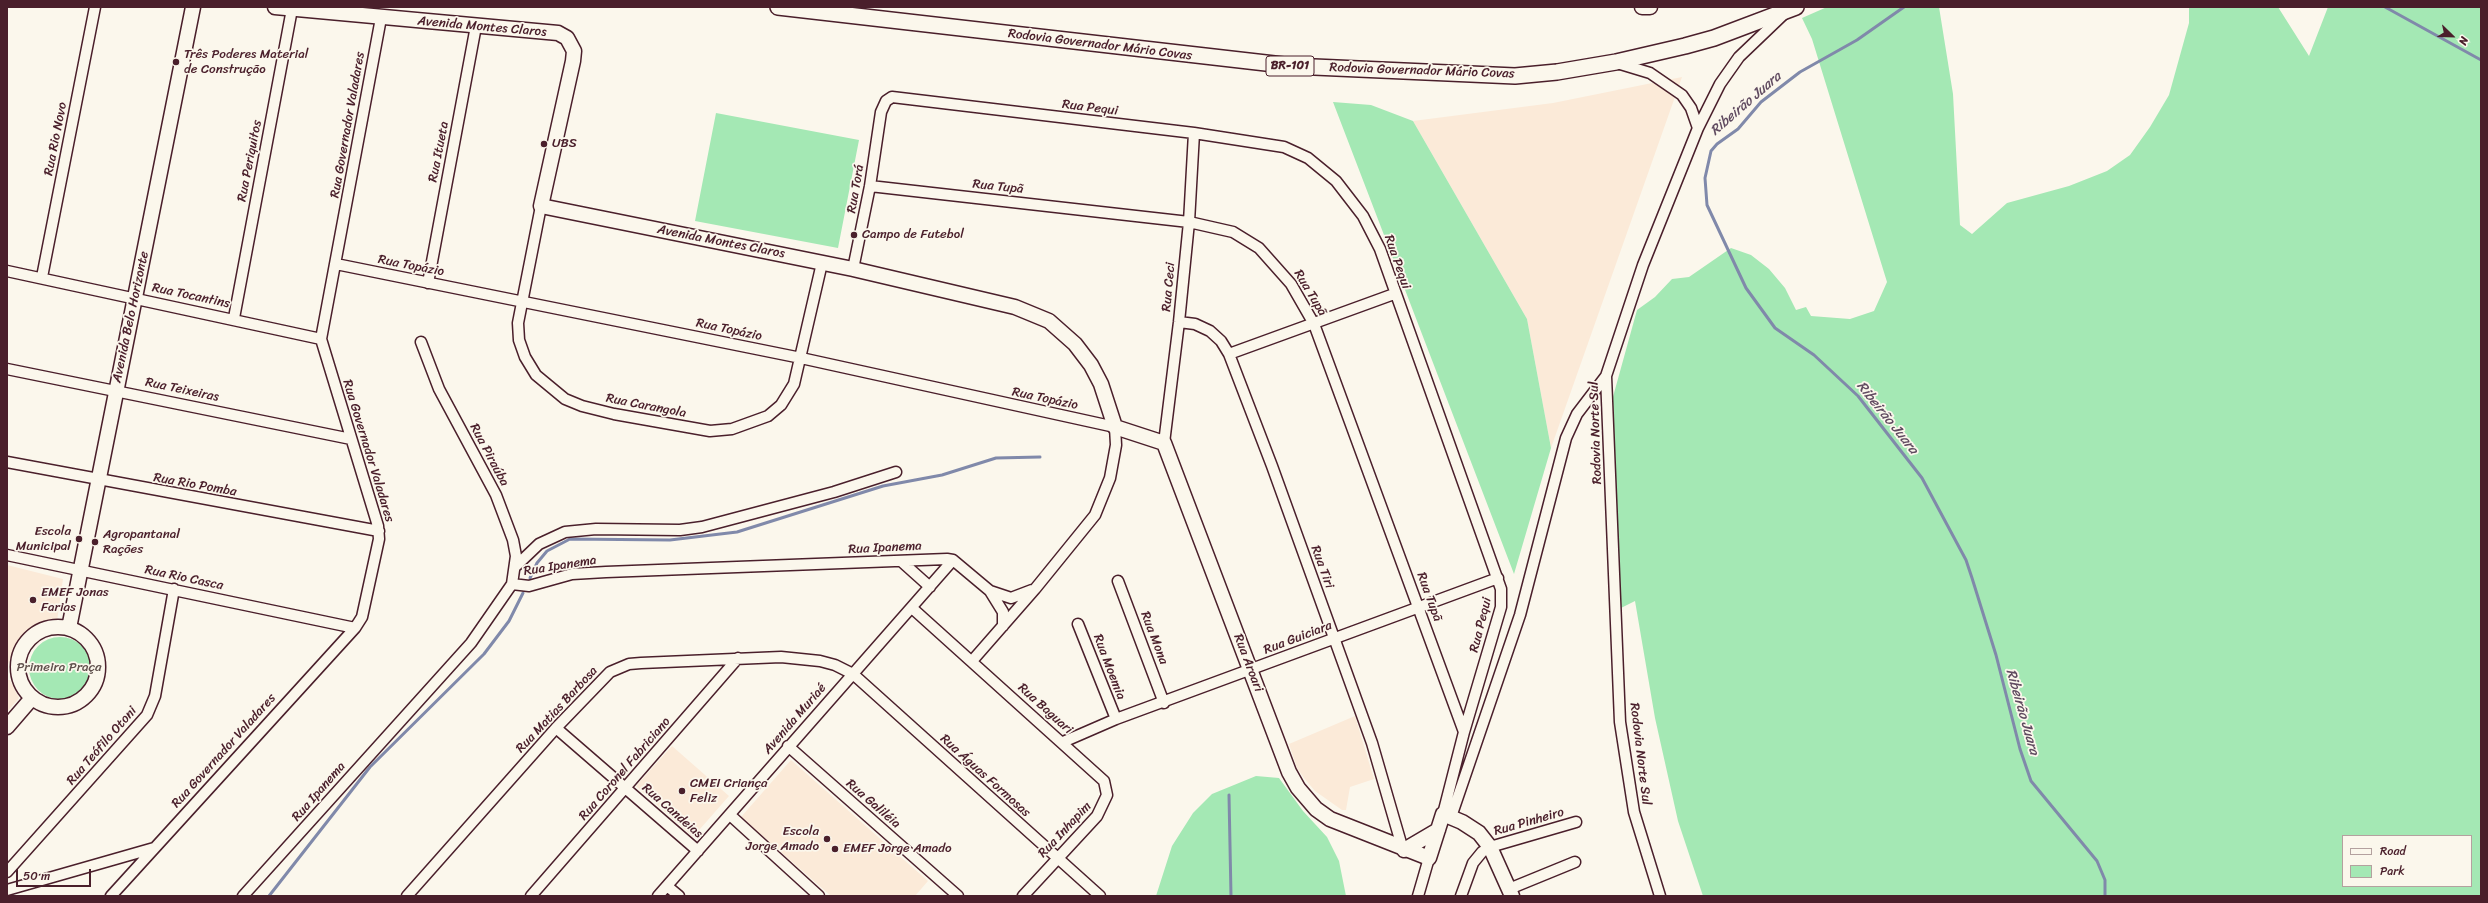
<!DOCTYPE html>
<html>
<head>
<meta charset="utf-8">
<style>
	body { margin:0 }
	#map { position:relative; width:2488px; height:903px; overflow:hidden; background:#fbf7ec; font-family:Sriracha,sans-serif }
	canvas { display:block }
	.frame { position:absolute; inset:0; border:8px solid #4a1f2b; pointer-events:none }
	.legend { position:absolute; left:2342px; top:835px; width:130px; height:52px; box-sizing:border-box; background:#fbf7ec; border:1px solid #b4a19f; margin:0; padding:5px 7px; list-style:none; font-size:12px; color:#4a1f2b }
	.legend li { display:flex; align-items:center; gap:8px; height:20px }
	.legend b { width:20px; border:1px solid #b4a19f }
	.north { position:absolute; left:2432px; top:16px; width:40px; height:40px; -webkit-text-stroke:3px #fbf7ec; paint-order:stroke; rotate:113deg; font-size:11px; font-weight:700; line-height:16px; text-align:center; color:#4a1f2b }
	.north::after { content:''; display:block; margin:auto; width:14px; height:18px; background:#4a1f2b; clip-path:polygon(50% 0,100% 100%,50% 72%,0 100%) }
	.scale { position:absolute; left:16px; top:869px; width:75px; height:18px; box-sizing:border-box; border:2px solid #4a1f2b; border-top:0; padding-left:5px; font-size:12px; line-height:14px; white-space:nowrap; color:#4a1f2b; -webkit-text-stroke:3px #fbf7ec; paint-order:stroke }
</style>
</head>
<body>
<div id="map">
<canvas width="2488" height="903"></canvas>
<div class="frame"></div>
<ul class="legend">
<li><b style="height:5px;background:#fbf7ec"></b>Road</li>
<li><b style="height:11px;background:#a4e8b4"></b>Park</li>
</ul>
<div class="north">N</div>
<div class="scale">50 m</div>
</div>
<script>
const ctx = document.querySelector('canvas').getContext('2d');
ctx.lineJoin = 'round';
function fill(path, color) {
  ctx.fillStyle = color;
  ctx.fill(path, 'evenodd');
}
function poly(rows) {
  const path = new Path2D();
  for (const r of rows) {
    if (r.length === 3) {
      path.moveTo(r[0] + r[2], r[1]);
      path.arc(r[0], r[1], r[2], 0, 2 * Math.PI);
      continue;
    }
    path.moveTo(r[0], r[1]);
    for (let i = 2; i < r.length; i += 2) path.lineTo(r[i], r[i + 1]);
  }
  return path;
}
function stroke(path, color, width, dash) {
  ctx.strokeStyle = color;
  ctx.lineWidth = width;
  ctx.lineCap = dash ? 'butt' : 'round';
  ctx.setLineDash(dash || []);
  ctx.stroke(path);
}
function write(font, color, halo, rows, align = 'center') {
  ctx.font = font + ' Sriracha,sans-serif';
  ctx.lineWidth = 3.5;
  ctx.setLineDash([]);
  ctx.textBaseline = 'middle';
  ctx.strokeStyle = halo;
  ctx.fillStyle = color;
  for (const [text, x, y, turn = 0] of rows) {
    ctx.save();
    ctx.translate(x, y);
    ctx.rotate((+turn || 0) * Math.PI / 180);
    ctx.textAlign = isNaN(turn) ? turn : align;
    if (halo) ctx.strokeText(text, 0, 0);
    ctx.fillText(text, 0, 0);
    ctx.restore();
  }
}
fill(poly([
	[1682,77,1551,448,1527,319,1413,121,1553,103],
	[7,565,63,579,57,621,35,628,23,637,7,666],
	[7,680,10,680,19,698,7,712],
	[1355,716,1374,779,1350,787,1346,810,1342,810,1315,791,1304,778,1297,768,1289,744],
	[672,746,729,796,693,837,636,786],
	[791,760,928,881,915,896,831,896,741,817]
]), '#fbead8');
fill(poly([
	[1827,7,1939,7,1953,94,1960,225,1972,234,2007,203,2069,186,2107,171,2130,155,2150,127,2169,95,2189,23,2189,7,2278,7,2309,56,2328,7,2481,7,2481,896,1703,896,1678,821,1655,718,1635,601,1619,609,1611,404,1637,310,1655,297,1672,279,1689,277,1731,248,1751,255,1769,269,1785,288,1796,310,1806,307,1811,316,1850,319,1874,311,1887,282,1812,39,1802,18],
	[2343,836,2471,836,2471,886,2343,886],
	[1333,102,1371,105,1413,121,1527,319,1551,448,1514,574],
	[716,113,859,140,838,248,695,221],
	[60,668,31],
	[1256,776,1279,778,1303,811,1327,837,1339,861,1346,896,1156,896,1172,846,1193,813,1212,794]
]), '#a4e8b4');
stroke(poly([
	[1904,7,1857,40,1800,72,1761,102,1738,129,1717,144,1711,151,1705,178,1707,205,1746,288,1775,328,1814,355,1858,396,1922,478,1966,560,1972,578,1996,655,2020,749,2031,781,2097,861,2105,880,2105,896],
	[2385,7,2481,60],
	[530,578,537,563,547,551,570,539,670,540,737,532,883,486,942,475,996,458,1040,457],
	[1229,795,1231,896],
	[269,896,370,767,484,654,509,621,523,593]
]), '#8089aa', 3);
const street = poly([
	[1617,63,1650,73,1682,95,1691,108,1698,128],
	[870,186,1189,222,1233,232,1259,248,1291,284,1314,324,1464,732],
	[541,206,518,323,519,340,525,357,536,375,565,399,582,406,614,414,710,431,732,429,768,416,781,405,794,384,822,263],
	[336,264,801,358,1115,427,1116,445,1110,478,1095,515,1035,589,972,661],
	[853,269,870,186,881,112,886,101,892,97,1194,133,1284,147,1308,158,1336,181,1363,216,1380,249,1501,589,1501,607,1464,732,1443,814],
	[7,271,321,339],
	[42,277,95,7],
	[428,283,476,26],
	[234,318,292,9],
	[1179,322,1195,324,1210,331,1221,341,1229,354,1272,466,1372,743,1403,850],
	[421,342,439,389,496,495,513,540,516,556,512,584],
	[1229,354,1394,294],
	[7,369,351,439],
	[1164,443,1179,322,1189,222,1194,133],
	[7,462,379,531],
	[7,555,355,628],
	[901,561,930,587],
	[516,566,539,544,565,532,596,529,680,530,702,527,834,492,896,472],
	[1118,581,1164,703],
	[990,591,1011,598,1032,590],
	[912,608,1104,781,1107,795,1097,816,1023,896],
	[1078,624,1116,719],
	[556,728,698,851],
	[1063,742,1116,719,1498,578],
	[788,746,958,896],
	[730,815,819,896],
	[1451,817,1520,615,1566,438,1577,414,1606,376],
	[7,872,147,715,155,696,174,589],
	[667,886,679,896],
	[1509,889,1575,862],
	[7,890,154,848],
	[111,896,355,628,362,617,379,539,378,526,321,339,381,18],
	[243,896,471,643,512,584,529,586,572,574,606,572,947,559,953,560,990,591,1003,612,1003,626],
	[407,896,556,728,610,672,629,664,641,663,781,657,820,661,835,665,853,674,1100,896],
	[531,896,738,658],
	[658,896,953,560],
	[1418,896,1429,858],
	[1461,896,1473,863,1482,852,1490,847,1576,822],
	[1660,896,1634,812,1620,722,1606,376,1643,265,1698,128,1720,84,1739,57,1785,13]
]);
const secondary = poly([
	[275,7,558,33,567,38,574,51,573,61,541,206,853,269,1015,307,1049,321,1075,344,1091,365,1101,384,1115,427,1164,443,1289,772,1298,788,1316,809,1330,819,1429,858],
	[1642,7,1650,7],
	[58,667,40],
	[69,628,193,7],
	[7,727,32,698],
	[1404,850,1438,830],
	[1429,858,1443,814,1462,822,1479,833,1490,847,1512,896]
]);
const primary = poly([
	[778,7,1292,66,1515,76,1557,72,1616,62,1685,46,1714,38,1796,7]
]);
stroke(street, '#4a1f2b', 13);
stroke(secondary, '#4a1f2b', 17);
stroke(primary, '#4a1f2b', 18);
stroke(street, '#fbf7ec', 10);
stroke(secondary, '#fbf7ec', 14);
stroke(primary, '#fbf7ec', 15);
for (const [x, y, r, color] of [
	[176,62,4,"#4a1f2b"],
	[544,144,4,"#4a1f2b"],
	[854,235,4,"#4a1f2b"],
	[79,539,4,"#4a1f2b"],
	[95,542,4,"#4a1f2b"],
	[33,600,4,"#4a1f2b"],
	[682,791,4,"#4a1f2b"],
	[827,839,4,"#4a1f2b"],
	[835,849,4,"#4a1f2b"]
]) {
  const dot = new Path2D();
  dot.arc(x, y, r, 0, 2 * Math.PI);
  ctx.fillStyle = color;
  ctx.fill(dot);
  stroke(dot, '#fbf7ec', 1.5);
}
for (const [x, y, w] of [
	[1290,66,48]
]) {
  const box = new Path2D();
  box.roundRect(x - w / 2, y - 10, w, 20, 3);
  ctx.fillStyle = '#fbf7ec';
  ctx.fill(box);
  stroke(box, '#4a1f2b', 1);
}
write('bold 12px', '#4a1f2b', null, [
	["BR-101",1290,66]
]);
write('13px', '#4a1f2b', '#fbf7ec', [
	["Avenida Montes Claros",482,27,5],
	["Rodovia Governador Mário Covas",1100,45,7],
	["Rodovia Governador Mário Covas",1422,71,2],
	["Rua Pequi",1090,108,7],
	["Rua Governador Valadares",348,125,-80],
	["Rua Rio Novo",56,139,-79],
	["Rua Itueta",439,152,-79],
	["Rua Periquitos",250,161,-79],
	["Rua Tupã",998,187,6],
	["Rua Torá",856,189,-80],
	["Avenida Montes Claros",721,242,11],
	["Rua Pequi",1397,262,71],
	["Rua Topázio",411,266,11],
	["Rua Ceci",1169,287,-85],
	["Rua Tupã",1310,293,59],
	["Rua Tocantins",191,296,12],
	["Avenida Belo Horizonte",131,317,-78],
	["Rua Topázio",729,330,12],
	["Rua Teixeiras",182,390,12],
	["Rua Topázio",1045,399,12],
	["Rua Carangola",646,406,11],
	["Rodovia Norte Sul",1596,433,-92],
	["Rua Governador Valadares",368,451,73],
	["Rua Piraúba",489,455,62],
	["Rua Rio Pomba",195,485,10],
	["Rua Ipanema",885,548,-3],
	["Rua Ipanema",560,566,-9],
	["Rua Tiri",1322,567,70],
	["Rua Rio Casca",184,578,12],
	["Rua Tupã",1429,597,70],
	["Rua Pequi",1481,625,-76],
	["Rua Mona",1154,638,69],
	["Rua Guiciara",1298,638,-21],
	["Rua Aroari",1248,663,69],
	["Rua Moemia",1109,667,69],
	["Rua Baguari",1045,709,42],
	["Rua Matias Barbosa",557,710,-47],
	["Avenida Muriaé",795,719,-49],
	["Rua Teófilo Otoni",102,746,-49],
	["Rua Governador Valadares",224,751,-48],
	["Rodovia Norte Sul",1640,754,83],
	["Rua Coronel Fabriciano",625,769,-49],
	["Rua Águas Formosas",985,776,42],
	["Rua Ipanema",319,792,-49],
	["Rua Galiléia",873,804,41],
	["Rua Candeias",672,811,41],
	["Rua Pinheiro",1529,822,-16],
	["Rua Inhapim",1065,830,-47]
]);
write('13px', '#4a1f2b', '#fbf7ec', [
	["Três Poderes Material",184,55],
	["de Construção",184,70],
	["UBS",552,144],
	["Campo de Futebol",862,235],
	["Escola",71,532,"right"],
	["Municipal",71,547,"right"],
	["Agropantanal",103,535],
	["Rações",103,550],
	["EMEF Jonas",41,593],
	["Farias",41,608],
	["CMEI Criança",690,784],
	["Feliz",690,799],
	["Escola",819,832,"right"],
	["Jorge Amado",819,847,"right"],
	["EMEF Jorge Amado",843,849]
], 'left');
write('13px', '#60514d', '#fbf7ec', [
	["Primeira Praça",59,668]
]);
write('italic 14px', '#604b60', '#fbf7ec', [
	["Ribeirão Juara",1746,104,-41],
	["Ribeirão Juara",1887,418,51],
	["Ribeirão Juara",2022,712,74]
]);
</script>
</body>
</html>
